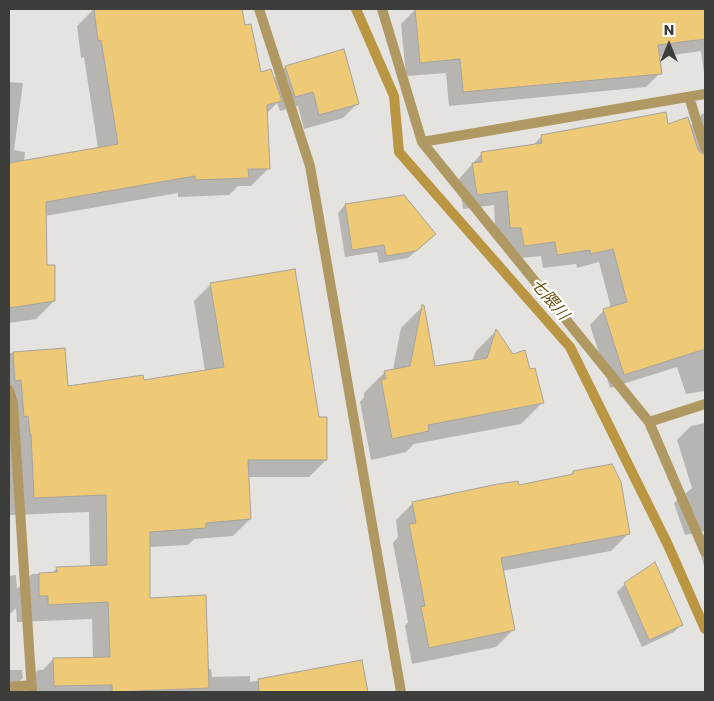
<!DOCTYPE html>
<html>
<head>
<meta charset="utf-8">
<style>
	body { margin:0 }
	#map { position:relative; width:714px; height:701px; overflow:hidden; background:#e5e3df; font-family:Poppins,sans-serif }
	canvas { display:block }
	.frame { position:absolute; inset:0; border:10px solid #3d3d3b; pointer-events:none }
	.north { position:absolute; left:644px; top:20px; width:50px; height:50px; -webkit-text-stroke:4px #fff; paint-order:stroke; rotate:0deg; font-size:14px; font-weight:700; line-height:20px; text-align:center; color:#3d3d3b }
	.north::after { content:''; display:block; margin:auto; width:18px; height:22px; background:#3d3d3b; clip-path:polygon(50% 0,100% 100%,50% 72%,0 100%) }
</style>
</head>
<body>
<div id="map">
<canvas width="714" height="701"></canvas>
<div class="frame"></div>
<div class="north">N</div>
</div>
<script>
const ctx = document.querySelector('canvas').getContext('2d');
ctx.lineJoin = 'round';
function fill(path, color) {
  ctx.fillStyle = color;
  ctx.fill(path, 'evenodd');
}
function poly(rows) {
  const path = new Path2D();
  for (const r of rows) {
    path.moveTo(r[0], r[1]);
    for (let i = 2; i < r.length; i += 2) path.lineTo(r[i], r[i + 1]);
  }
  return path;
}
function stroke(path, color, width, dash) {
  ctx.strokeStyle = color;
  ctx.lineWidth = width;
  ctx.lineCap = dash ? 'butt' : 'round';
  ctx.setLineDash(dash || []);
  ctx.stroke(path);
}
function write(font, color, halo, rows, align = 'center') {
  ctx.font = font + ' Poppins,"Noto Sans JP",sans-serif';
  ctx.lineWidth = 4.5;
  ctx.setLineDash([]);
  ctx.textBaseline = 'middle';
  ctx.strokeStyle = halo;
  ctx.fillStyle = color;
  for (const [text, x, y, turn = 0] of rows) {
    ctx.save();
    ctx.translate(x, y);
    ctx.rotate((+turn || 0) * Math.PI / 180);
    ctx.textAlign = isNaN(turn) ? turn : align;
    if (halo) ctx.strokeText(text, 0, 0);
    ctx.fillText(text, 0, 0);
    ctx.restore();
  }
}
fill(poly([
	[94,9,241,9,244,26,260,74,273,79,285,67,358,103,343,118,304,129,298,106,280,111,277,103,266,114,269,168,251,186,238,186,229,195,178,197,178,193,45,216,45,267,54,301,36,319,9,323,9,82,23,83,14,150,25,152,24,161,98,148,84,57,81,58,77,26],
	[426,9,705,9,705,81,701,51,658,57,660,73,646,87,449,106,446,73,406,76,401,24,415,10],
	[705,113,705,247,694,250,705,284,705,391,686,394,677,367,610,388,590,325,604,310,611,308,599,262,577,268,576,264,543,268,541,256,510,259,507,242,496,242,494,205,463,209,459,179,482,153,532,146,542,136,667,126,690,126,702,114],
	[345,205,427,241,408,258,379,263,377,252,345,257,338,213],
	[211,284,326,460,309,477,247,477,250,519,233,536,194,539,188,545,149,547,149,599,207,669,211,669,212,677,250,676,250,682,361,662,366,692,22,692,21,687,38,670,43,670,53,659,93,659,92,619,17,622,16,608,9,615,9,576,16,575,17,589,32,574,52,573,57,568,90,567,89,512,10,515,9,353,64,349,67,388,143,381,205,371,194,301],
	[422,307,434,368,472,361,476,351,496,331,512,355,529,370,542,403,521,424,414,444,406,452,371,460,360,402,364,397,364,393,385,372,393,370,401,328],
	[705,423,705,531,685,535,674,503,692,488,677,440,691,426],
	[573,472,629,533,611,551,502,571,513,630,496,647,412,664,405,626,408,622,393,543,398,537,396,520,413,503,568,477],
	[705,533,705,570,697,541],
	[625,584,682,624,674,632,642,647,617,592],
	[9,670,22,670,23,678,9,692]
]), '#0003');
stroke(poly([
	[356,9,394,96,399,152,570,347,668,545,705,629]
]), '#ba9642', 10);
const building = poly([
	[94,9,242,9,245,25,251,24,261,72,271,69,282,101,267,105,270,169,248,169,249,178,195,180,195,176,46,202,47,265,55,265,55,301,9,308,9,163,118,144,101,40,98,41,94,9],
	[415,9,705,9,705,39,658,45,662,74,463,92,460,59,420,63,415,9],
	[344,49,359,104,319,115,313,92,295,97,285,66,344,49],
	[666,112,668,124,688,117,698,150,701,153,705,155,705,349,624,375,603,309,627,302,613,249,591,254,590,250,557,255,555,242,524,246,521,228,510,228,507,191,477,195,472,163,482,162,481,152,542,143,541,135,666,112],
	[404,195,436,234,416,251,386,256,384,245,352,250,345,204,404,195],
	[295,269,319,417,327,417,327,460,248,460,251,519,206,523,206,528,150,532,150,598,206,595,209,688,112,692,112,685,54,686,53,658,110,657,108,602,48,605,48,596,39,596,39,573,57,572,56,567,107,565,106,495,34,498,31,434,30,434,28,416,24,417,21,380,15,381,13,352,65,348,68,386,143,375,144,380,224,367,210,283,295,269],
	[422,305,424,305,435,366,487,358,496,329,513,354,525,350,530,369,535,368,544,403,428,425,429,431,392,439,381,379,386,379,384,371,410,366,422,305],
	[612,464,621,482,630,534,501,558,515,630,429,648,421,607,425,606,409,524,416,523,412,502,498,484,518,481,519,485,573,474,573,471,612,464],
	[655,562,683,625,649,640,624,583,655,562],
	[362,660,368,692,259,692,258,679,362,660]
]);
fill(building, '#eec976');
stroke(building, '#a5a39f', 1);
stroke(poly([
	[382,9,422,142],
	[705,94,422,142,649,422,705,404],
	[689,97,705,148],
	[9,390,13,403,32,692],
	[649,422,705,552],
	[9,687,32,685]
]), '#b09863', 10);
stroke(poly([
	[259,9,310,166,401,692]
]), '#b09863', 10);
write('italic 16px', '#684f0e', '#fff', [
	["七隈川",549,300,49]
]);
</script>
</body>
</html>
